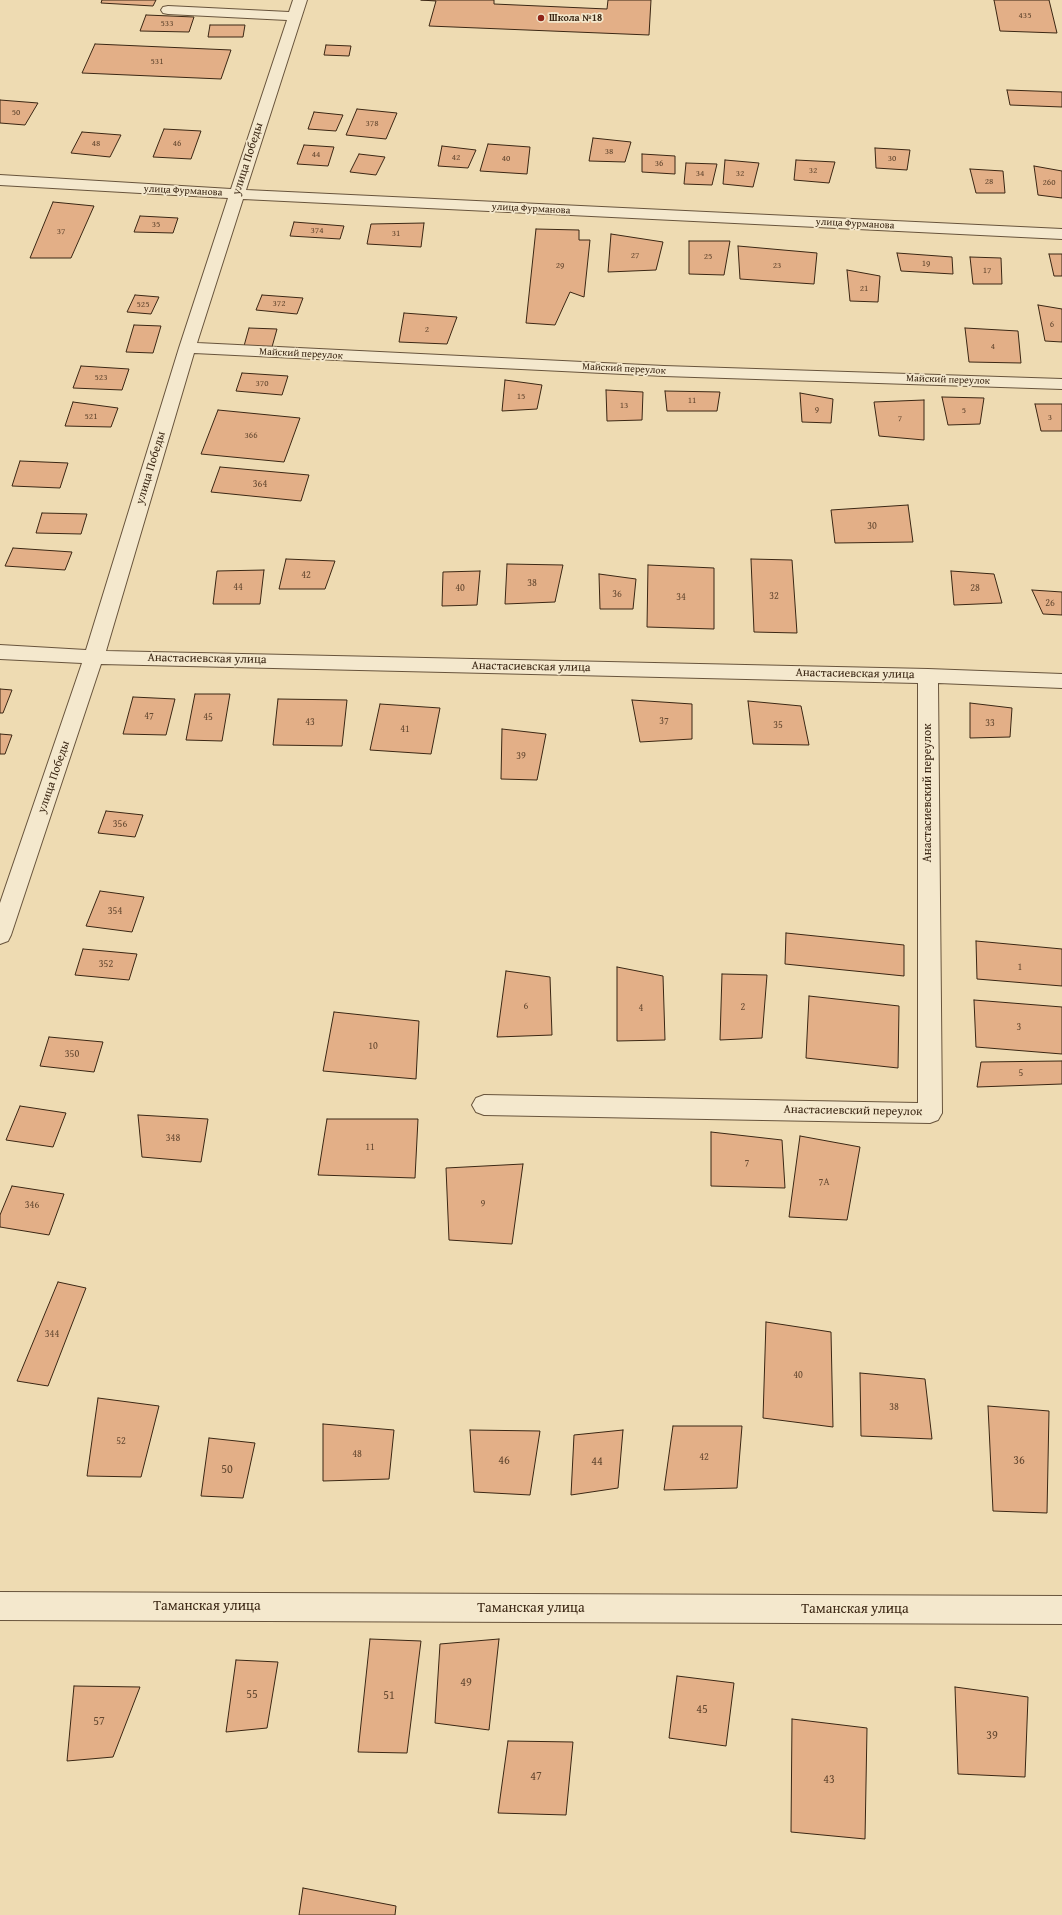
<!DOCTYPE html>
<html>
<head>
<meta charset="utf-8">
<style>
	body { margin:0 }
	canvas { display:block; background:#eedbb2 }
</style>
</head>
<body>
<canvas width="1062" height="1915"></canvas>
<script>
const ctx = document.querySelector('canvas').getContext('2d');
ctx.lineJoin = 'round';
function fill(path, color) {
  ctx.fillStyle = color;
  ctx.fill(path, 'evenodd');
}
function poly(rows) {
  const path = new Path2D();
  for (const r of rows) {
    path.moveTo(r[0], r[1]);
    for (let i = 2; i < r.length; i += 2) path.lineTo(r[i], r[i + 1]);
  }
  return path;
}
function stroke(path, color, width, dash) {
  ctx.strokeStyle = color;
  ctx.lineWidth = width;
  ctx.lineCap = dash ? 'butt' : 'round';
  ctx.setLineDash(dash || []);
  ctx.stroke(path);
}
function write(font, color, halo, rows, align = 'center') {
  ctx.font = font + ' "Gentium Book Plus",serif';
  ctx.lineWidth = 3.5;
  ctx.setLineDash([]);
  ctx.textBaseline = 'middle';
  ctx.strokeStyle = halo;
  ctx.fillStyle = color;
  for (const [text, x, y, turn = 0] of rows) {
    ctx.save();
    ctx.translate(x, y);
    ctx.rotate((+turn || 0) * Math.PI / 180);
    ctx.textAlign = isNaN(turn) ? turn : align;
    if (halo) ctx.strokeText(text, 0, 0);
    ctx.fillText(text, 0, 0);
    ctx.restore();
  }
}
const building = poly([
	[102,0,156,0,153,6,101,3,102,0],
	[421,0,494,0,494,4,607,9,608,0,651,0,649,35,429,26,436,1,421,0],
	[994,0,1049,0,1057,33,1000,31,994,0],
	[146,15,194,17,189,32,140,31,146,15],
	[210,25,245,25,243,37,208,37,210,25],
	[95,44,231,50,221,79,82,73,95,44],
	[326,45,351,46,349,56,324,55,326,45],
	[1007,90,1062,92,1062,107,1010,105,1007,90],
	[0,100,38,103,25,125,0,123,0,100],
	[357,109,397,113,386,139,346,135,357,109],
	[314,112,343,115,336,131,308,129,314,112],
	[164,129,201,131,191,159,153,157,164,129],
	[82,132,121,135,110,157,71,153,82,132],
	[593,138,631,142,625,162,589,161,593,138],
	[488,144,530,147,527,174,480,171,488,144],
	[304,145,334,147,328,166,297,164,304,145],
	[442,146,476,150,468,168,438,166,442,146],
	[875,148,910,150,907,170,876,168,875,148],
	[359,154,385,157,376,175,350,172,359,154],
	[642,154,675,156,675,174,642,172,642,154],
	[725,160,759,163,753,187,723,184,725,160],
	[796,160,835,162,829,183,794,180,796,160],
	[686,163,717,164,712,185,684,184,686,163],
	[1034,166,1062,171,1062,198,1038,195,1034,166],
	[970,169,1003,171,1005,193,976,193,970,169],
	[53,202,94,206,71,258,30,258,53,202],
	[140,216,178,218,173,233,134,232,140,216],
	[294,222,344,226,340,239,290,236,294,222],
	[424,223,421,247,367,244,371,224,424,223],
	[536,229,579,230,579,240,590,240,584,297,570,292,555,325,526,323,536,229],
	[611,234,663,242,656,270,608,272,611,234],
	[689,241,730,241,724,275,689,274,689,241],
	[738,246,817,253,814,284,740,279,738,246],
	[897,253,952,257,953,274,901,271,897,253],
	[1049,254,1062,254,1062,276,1054,276,1049,254],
	[970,257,1001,258,1002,284,973,284,970,257],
	[847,270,880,276,878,302,850,301,847,270],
	[135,295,159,297,151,314,127,312,135,295],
	[262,295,303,298,297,314,256,310,262,295],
	[1038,305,1062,309,1062,342,1045,341,1038,305],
	[404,313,457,317,447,344,399,342,404,313],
	[134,325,161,326,153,353,126,352,134,325],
	[249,328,277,329,272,347,244,346,249,328],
	[965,328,1018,331,1021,363,969,362,965,328],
	[81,366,129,369,122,390,73,388,81,366],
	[242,373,288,376,282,395,236,391,242,373],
	[505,380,542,385,537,409,502,411,505,380],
	[606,390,643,392,642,420,607,421,606,390],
	[665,391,720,392,717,411,667,411,665,391],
	[800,393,833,399,831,423,802,422,800,393],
	[942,397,984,398,980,424,948,425,942,397],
	[924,400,924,440,879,436,874,402,924,400],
	[73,402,118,408,111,427,65,426,73,402],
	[1035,404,1062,404,1062,431,1041,431,1035,404],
	[218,410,300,418,284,462,201,454,218,410],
	[20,461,68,463,60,488,12,486,20,461],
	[220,467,309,475,301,501,211,492,220,467],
	[908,505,913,542,835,543,831,510,908,505],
	[42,513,87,514,81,534,36,533,42,513],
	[13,548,72,552,65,570,5,566,13,548],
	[286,559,335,561,325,589,279,589,286,559],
	[751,559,792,560,797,633,754,632,751,559],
	[507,564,563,565,555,602,505,604,507,564],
	[648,565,714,568,714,629,647,627,648,565],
	[264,570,260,604,213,604,217,571,264,570],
	[480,571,477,605,442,606,443,572,480,571],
	[951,571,994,574,1002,603,954,605,951,571],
	[599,574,636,579,633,609,600,609,599,574],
	[1032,590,1062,592,1062,615,1043,614,1032,590],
	[0,689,12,690,3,713,0,713,0,689],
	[195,694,230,694,222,741,186,740,195,694],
	[133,697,175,699,166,735,123,734,133,697],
	[278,699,347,700,342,746,273,745,278,699],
	[632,700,692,704,692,739,640,742,632,700],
	[748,701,801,706,809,745,753,744,748,701],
	[970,703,1012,708,1010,737,970,738,970,703],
	[380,704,440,708,431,754,370,750,380,704],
	[502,729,546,734,537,780,501,779,502,729],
	[0,734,12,735,5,754,0,754,0,734],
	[106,811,143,815,135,837,98,833,106,811],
	[100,891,144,897,132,932,86,926,100,891],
	[786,933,904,945,904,976,785,964,786,933],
	[976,941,1062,949,1062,986,977,979,976,941],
	[83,949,137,954,129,980,75,975,83,949],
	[617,967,663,976,665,1040,617,1041,617,967],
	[506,971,550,977,552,1035,497,1037,506,971],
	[722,974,767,975,762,1038,720,1040,722,974],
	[809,996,899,1006,898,1068,806,1058,809,996],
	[974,1000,1062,1007,1062,1054,976,1047,974,1000],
	[334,1012,419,1021,416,1079,323,1071,334,1012],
	[49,1037,103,1042,94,1072,40,1066,49,1037],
	[1062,1061,1062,1084,977,1087,981,1062,1062,1061],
	[20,1106,66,1113,53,1147,6,1140,20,1106],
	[138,1115,208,1119,201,1162,142,1157,138,1115],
	[327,1119,418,1119,415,1178,318,1175,327,1119],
	[711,1132,782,1140,785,1188,711,1186,711,1132],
	[800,1136,860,1147,847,1220,789,1217,800,1136],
	[523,1164,512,1244,449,1240,446,1168,523,1164],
	[12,1186,64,1194,49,1235,0,1227,0,1215,12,1186],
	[58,1282,86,1288,48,1386,17,1381,58,1282],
	[766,1322,831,1332,833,1427,763,1418,766,1322],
	[860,1373,925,1379,932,1439,861,1436,860,1373],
	[98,1398,159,1406,141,1477,87,1476,98,1398],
	[988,1406,1049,1411,1047,1513,993,1511,988,1406],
	[323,1424,394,1430,389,1479,323,1481,323,1424],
	[673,1426,742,1426,737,1488,664,1490,673,1426],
	[470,1430,540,1431,530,1495,474,1492,470,1430],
	[623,1430,618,1488,571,1495,574,1435,623,1430],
	[209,1438,255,1443,243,1498,201,1496,209,1438],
	[370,1639,421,1641,407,1753,358,1752,370,1639],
	[499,1639,489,1730,435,1723,440,1644,499,1639],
	[236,1660,278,1662,267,1728,226,1732,236,1660],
	[677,1676,734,1683,726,1746,669,1738,677,1676],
	[74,1686,140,1687,113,1757,67,1761,74,1686],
	[955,1687,1028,1697,1025,1777,958,1774,955,1687],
	[792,1719,867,1728,865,1839,791,1832,792,1719],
	[508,1741,573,1742,566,1815,498,1813,508,1741],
	[303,1888,396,1906,395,1915,299,1915,303,1888]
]);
fill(building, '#e3af87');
stroke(building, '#3b2714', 1);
const minor = poly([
	[293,0,307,0,246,190,1062,229,1062,239,243,199,197,343,664,366,1062,379,1062,389,664,376,194,353,106,651,928,669,1062,674,1062,688,938,683,942,1113,938,1120,930,1123,484,1115,476,1112,472,1105,476,1098,484,1095,918,1103,918,683,101,664,11,935,8,941,0,944,0,903,82,663,0,659,0,645,86,650,179,348,228,198,0,185,0,175,231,189,287,20,168,14,163,13,161,10,163,7,168,6,289,12,293,0],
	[0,1592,1062,1596,1062,1624,0,1620,0,1592]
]);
stroke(minor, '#68543c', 2);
fill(minor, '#f4e8cd');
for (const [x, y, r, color] of [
	[541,18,4,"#8f2418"]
]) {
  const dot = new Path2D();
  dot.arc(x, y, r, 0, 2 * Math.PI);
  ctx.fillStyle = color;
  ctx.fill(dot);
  stroke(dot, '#f4e8cd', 1.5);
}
write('9px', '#654931', null, [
	["435",1025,16],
	["533",167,24],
	["531",157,62],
	["50",16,113],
	["378",372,124],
	["48",96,144],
	["46",177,144],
	["38",609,152],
	["44",316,155],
	["42",456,158],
	["40",506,159],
	["30",892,159],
	["36",659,164],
	["32",813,171],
	["34",700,174],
	["32",740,174],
	["28",989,182],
	["260",1049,183],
	["35",156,225],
	["374",317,231],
	["37",61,232],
	["31",396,234],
	["27",635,256],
	["25",708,257],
	["19",926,264],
	["29",560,266],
	["23",777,266],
	["17",987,271],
	["21",864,289],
	["372",279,304],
	["525",143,305],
	["6",1052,325],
	["2",427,330],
	["4",993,347],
	["523",101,378],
	["370",262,384],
	["15",521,397],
	["11",692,401],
	["13",624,406],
	["9",817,410],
	["5",964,411],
	["521",91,417],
	["3",1050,418],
	["7",900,419],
	["366",251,436]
]);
write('bold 10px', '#3b2714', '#f4e8cd', [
	["Школа №18",549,18]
], 'left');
write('10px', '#3b2714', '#f4e8cd', [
	["улица Фурманова",183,191,3],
	["улица Фурманова",531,209,3],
	["улица Фурманова",855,224,3],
	["Майский переулок",301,354,3],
	["Майский переулок",624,369,3],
	["Майский переулок",948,380,2]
]);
write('10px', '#654931', null, [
	["364",260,484],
	["30",872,526],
	["42",306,575],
	["38",532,583],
	["44",238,587],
	["40",460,588],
	["28",975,588],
	["36",617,594],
	["32",774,596],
	["34",681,597],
	["26",1050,603],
	["47",149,716],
	["45",208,717],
	["37",664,721],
	["43",310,722],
	["33",990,723],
	["35",778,725],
	["41",405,729],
	["39",521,756],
	["356",120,824],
	["354",115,911],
	["352",106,964],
	["1",1020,967],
	["6",526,1006],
	["2",743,1007],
	["4",641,1008],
	["3",1019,1027],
	["10",373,1046],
	["350",72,1054],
	["5",1021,1073],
	["348",173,1138],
	["11",370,1147],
	["7",747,1163],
	["7А",824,1182],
	["9",483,1204],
	["346",32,1205],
	["344",52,1334],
	["40",798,1375],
	["38",894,1407],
	["52",121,1441],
	["48",357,1454],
	["42",704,1457]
]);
write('12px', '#3b2714', '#f4e8cd', [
	["улица Победы",248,159,-72],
	["улица Победы",151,468,-73],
	["Анастасиевская улица",207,659,1],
	["Анастасиевская улица",531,667,1],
	["Анастасиевская улица",855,674,1],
	["улица Победы",54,777,-71],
	["Анастасиевский переулок",928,793,-90],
	["Анастасиевский переулок",853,1111,1]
]);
write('12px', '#654931', null, [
	["46",504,1461],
	["36",1019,1461],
	["44",597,1462],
	["50",227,1470],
	["49",466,1683],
	["55",252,1695],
	["51",389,1696],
	["45",702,1710],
	["57",99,1722],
	["39",992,1736],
	["47",536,1777],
	["43",829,1780]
]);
write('14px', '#3b2714', '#f4e8cd', [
	["Таманская улица",207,1606],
	["Таманская улица",531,1608],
	["Таманская улица",855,1609]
]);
</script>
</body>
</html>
